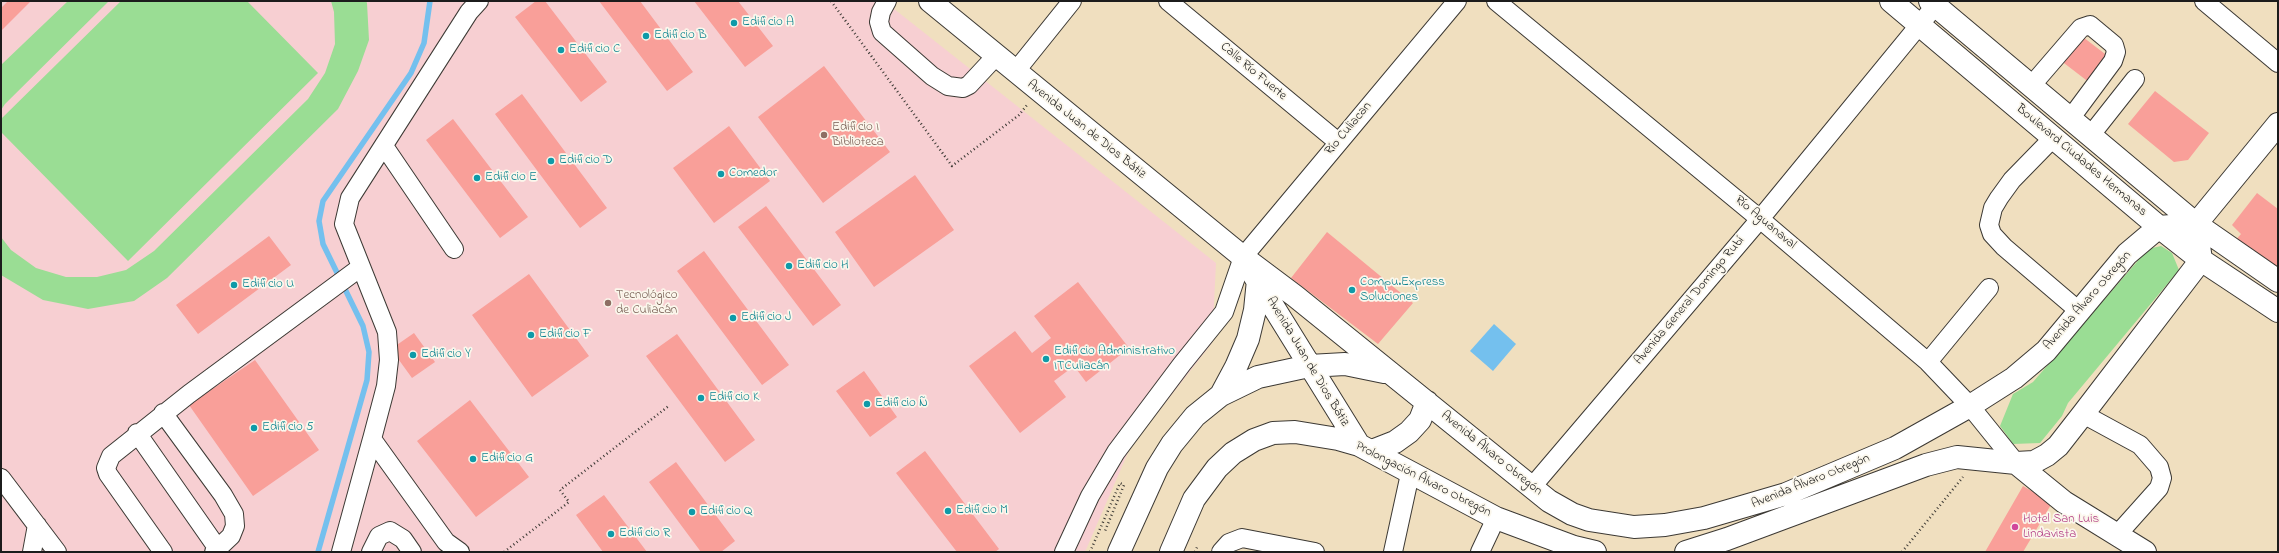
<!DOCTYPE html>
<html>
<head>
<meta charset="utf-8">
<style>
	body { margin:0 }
	#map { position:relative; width:2279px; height:553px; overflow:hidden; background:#f0dfbf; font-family:"Indie Flower",sans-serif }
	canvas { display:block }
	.frame { position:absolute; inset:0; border:2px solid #1c1c1c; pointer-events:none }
</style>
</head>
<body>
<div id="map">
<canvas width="2279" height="553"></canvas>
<div class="frame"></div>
</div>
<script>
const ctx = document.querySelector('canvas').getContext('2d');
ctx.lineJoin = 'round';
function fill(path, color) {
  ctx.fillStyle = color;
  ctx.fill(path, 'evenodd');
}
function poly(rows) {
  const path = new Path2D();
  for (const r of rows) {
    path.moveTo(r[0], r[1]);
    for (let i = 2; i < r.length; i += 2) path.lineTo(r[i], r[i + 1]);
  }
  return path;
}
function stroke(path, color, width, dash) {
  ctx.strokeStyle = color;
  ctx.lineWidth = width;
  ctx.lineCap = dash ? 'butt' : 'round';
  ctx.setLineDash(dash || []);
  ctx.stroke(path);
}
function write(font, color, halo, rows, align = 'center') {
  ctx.font = font + ' "Indie Flower",sans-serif';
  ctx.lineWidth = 3.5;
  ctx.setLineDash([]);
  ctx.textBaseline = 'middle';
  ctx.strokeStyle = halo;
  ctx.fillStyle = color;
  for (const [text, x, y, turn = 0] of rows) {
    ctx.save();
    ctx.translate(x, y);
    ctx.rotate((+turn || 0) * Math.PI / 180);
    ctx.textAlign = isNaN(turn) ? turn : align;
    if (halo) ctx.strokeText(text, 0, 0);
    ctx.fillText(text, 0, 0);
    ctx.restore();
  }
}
fill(poly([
	[1,1,884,1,1216,263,1212,343,1130,448,1085,552,1,552]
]), '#f7cfd2');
fill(poly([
	[68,1,109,1,5,104,1,110,1,65],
	[121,1,247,1,318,73,128,261,1,132,1,119],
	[331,1,366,1,367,3,369,40,358,71,338,109,167,278,134,301,88,309,43,300,1,275,1,237,11,250,36,268,66,277,97,277,126,270,154,251,308,99,325,73,335,44,334,12],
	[2161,246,2172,253,2179,270,2068,403,2062,416,2040,443,2013,444,2000,426,2013,394,2033,382,2148,249]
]), '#9add94');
fill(poly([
	[1494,324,1516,344,1493,371,1470,351]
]), '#74c0ee');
stroke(poly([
	[318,552,367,380,369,352,363,326,323,244,319,221,323,201,411,73,424,43,430,1]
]), '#74c0ee', 5.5);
fill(poly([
	[8,1,31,1,1,31,1,8],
	[536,1,545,1,607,82,581,102,515,17],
	[599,1,640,1,693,72,667,91],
	[694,1,738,1,773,46,745,67],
	[2079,34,2109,57,2090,83,2060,60],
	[824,66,890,152,823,203,758,117],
	[2155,91,2209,133,2188,160,2174,162,2128,124],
	[522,94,607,208,580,228,495,114],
	[453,119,528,217,500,238,426,140],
	[729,126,770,181,714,223,673,168],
	[915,175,954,230,874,287,835,232],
	[2257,193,2278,209,2278,275,2232,244,2241,234,2232,225],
	[766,206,841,305,813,326,738,227],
	[1327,232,1413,303,1378,344,1291,278],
	[269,236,291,265,198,334,176,305],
	[704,251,789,365,762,385,677,271],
	[529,274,589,356,532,397,472,315],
	[1078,282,1129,348,1086,382,1074,366,1054,381,1066,397,1020,433,969,366,1015,331,1032,353,1051,338,1034,316],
	[414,333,435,362,412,378,391,349],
	[677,334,755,440,725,462,646,356],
	[255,360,319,450,253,496,189,405],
	[864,371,897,417,870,437,836,391],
	[470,400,529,477,476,517,417,441],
	[925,451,999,549,995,552,957,552,896,473],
	[676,462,735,541,721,552,701,552,649,482],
	[2023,486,2052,503,2023,552,1985,552],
	[604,495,647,552,603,552,576,515]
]), '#f99f99');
const minor = poly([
	[887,1,881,12,879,22,882,32,932,76,948,86,963,88,969,85,996,56],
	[1168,1,1338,142],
	[1496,1,1760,219,1928,362,1970,406,2016,463],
	[2204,1,2278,63],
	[1015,72,1072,1],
	[2031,86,2081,28,2090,25,2114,45,2116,52,2113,61,2070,119],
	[2090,136,2135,79],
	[2053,138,2012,180,1999,198,1993,208,1989,225,1992,234,2004,247,2079,311],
	[384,146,454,249],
	[1928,362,1989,288],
	[163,413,223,495,234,514,235,526,231,536,214,552],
	[2083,414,2140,445,2159,467,2162,478,2159,488,2117,535],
	[137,433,218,549],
	[1,478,57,552],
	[1531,488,1760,219,1939,1],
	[32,552,37,525],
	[163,552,108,474,106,468,111,456,189,394,361,267],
	[341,552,372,439],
	[371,552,379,536,390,531,403,539,412,552],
	[460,552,446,542,372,439,386,386,389,360,387,332,344,224,350,198,469,12,479,1],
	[1064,552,1090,496,1116,452,1182,364,1224,312,1243,257,1457,1],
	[1221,552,1229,543,1242,538,1315,552],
	[1393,552,1410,474],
	[1480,552,1496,518]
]);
const major = poly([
	[930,1,1243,257,1295,296,1549,501,1572,514,1589,520,1634,527,1665,525,1704,518,1786,494,1895,448,1970,406,2014,378,2046,351,2127,254,2159,227,2196,224,2278,124],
	[1891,1,2159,227,2201,260,2278,311],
	[1930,1,2196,224,2278,281],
	[1250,269,1359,445],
	[1221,395,1236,367,1248,339,1255,310,1258,280],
	[1372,451,1395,442,1409,432,1420,420,1427,402],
	[2016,463,2064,502,2145,552],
	[1119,552,1157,468,1172,444,1195,416,1221,395,1258,377,1309,366,1345,364,1384,372],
	[1171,552,1194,499,1217,468,1233,453,1254,440,1273,433,1295,432,1338,439,1359,445,1496,518,1574,547,1595,552],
	[1686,552,1727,539,1926,465,1957,457,2016,463,2034,462,2047,455,2058,446,2083,414,2201,260,2196,224]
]);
stroke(minor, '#3c3934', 20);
stroke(major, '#3c3934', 24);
stroke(poly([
	[831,1,952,166,1019,115,1027,105],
	[504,552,569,502,560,490,670,405],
	[1090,552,1120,483,1124,485,1105,531],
	[1195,552,1198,545],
	[1902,552,1963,477]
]), '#3c3934', 2.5, [1, 3]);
stroke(minor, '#fff', 18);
stroke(major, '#fff', 22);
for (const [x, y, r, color] of [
	[734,23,4,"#0f9aa8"],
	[646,36,4,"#0f9aa8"],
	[561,50,4,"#0f9aa8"],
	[824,135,4,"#8d6e63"],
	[551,161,4,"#0f9aa8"],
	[721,174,4,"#0f9aa8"],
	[477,178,4,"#0f9aa8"],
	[789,266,4,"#0f9aa8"],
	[234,285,4,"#0f9aa8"],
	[1352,290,4,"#0f9aa8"],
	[608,303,4,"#8d6e63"],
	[733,318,4,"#0f9aa8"],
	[531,335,4,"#0f9aa8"],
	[413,355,4,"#0f9aa8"],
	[1046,359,4,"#0f9aa8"],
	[701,398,4,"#0f9aa8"],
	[867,404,4,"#0f9aa8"],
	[254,428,4,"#0f9aa8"],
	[473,459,4,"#0f9aa8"],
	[948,511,4,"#0f9aa8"],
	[692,512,4,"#0f9aa8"],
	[2015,527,4,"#d1479c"],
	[611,534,4,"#0f9aa8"]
]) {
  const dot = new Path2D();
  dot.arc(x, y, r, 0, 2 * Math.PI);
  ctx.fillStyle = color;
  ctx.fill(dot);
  stroke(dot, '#fbf7ec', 1.5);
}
write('13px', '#0d838f', '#fbf7ec', [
	["Edificio A",742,23],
	["Edificio B",654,36],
	["Edificio C",569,50],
	["Edificio D",559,161],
	["Comedor",729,174],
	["Edificio E",485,178],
	["Edificio H",797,266],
	["Compu.Express",1360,283],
	["Soluciones",1360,298],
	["Edificio U",242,285],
	["Edificio J",741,318],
	["Edificio F",539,335],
	["Edificio Administrativo",1054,352],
	["ITCuliacán",1054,367],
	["Edificio Y",421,355],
	["Edificio K",709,398],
	["Edificio Ñ",875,404],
	["Edificio 5",262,428],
	["Edificio G",481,459],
	["Edificio M",956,511],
	["Edificio Q",700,512],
	["Edificio R",619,534]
], 'left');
write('13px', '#1c1c1c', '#fbf7ec', [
	["Calle Río Fuerte",1253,72,40],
	["Río Culiacan",1349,129,-50],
	["Avenida Juan de Dios Bátiz",1086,130,39],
	["Boulevard Ciudades Hermanas",2081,161,40],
	["Río Aguanaval",1765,223,40],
	["Avenida General Domingo Rubí",1690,301,-50],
	["Avenida Álvaro Obregón",2088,301,-49],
	["Avenida Juan de Dios Bátiz",1307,362,59],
	["Avenida Álvaro Obregón",1491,454,39],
	["Prolongación Álvaro Obregón",1423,480,27],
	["Avenida Álvaro Obregón",1811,482,-22]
]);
write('13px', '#785e54', '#fbf7ec', [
	["Edificio I",832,128],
	["Biblioteca",832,143],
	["Tecnológico",616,296],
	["de Culiacán",616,311]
], 'left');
write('13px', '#b23c85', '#fbf7ec', [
	["Hotel San Luis",2023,520],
	["Lindavista",2023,535]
], 'left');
</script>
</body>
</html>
